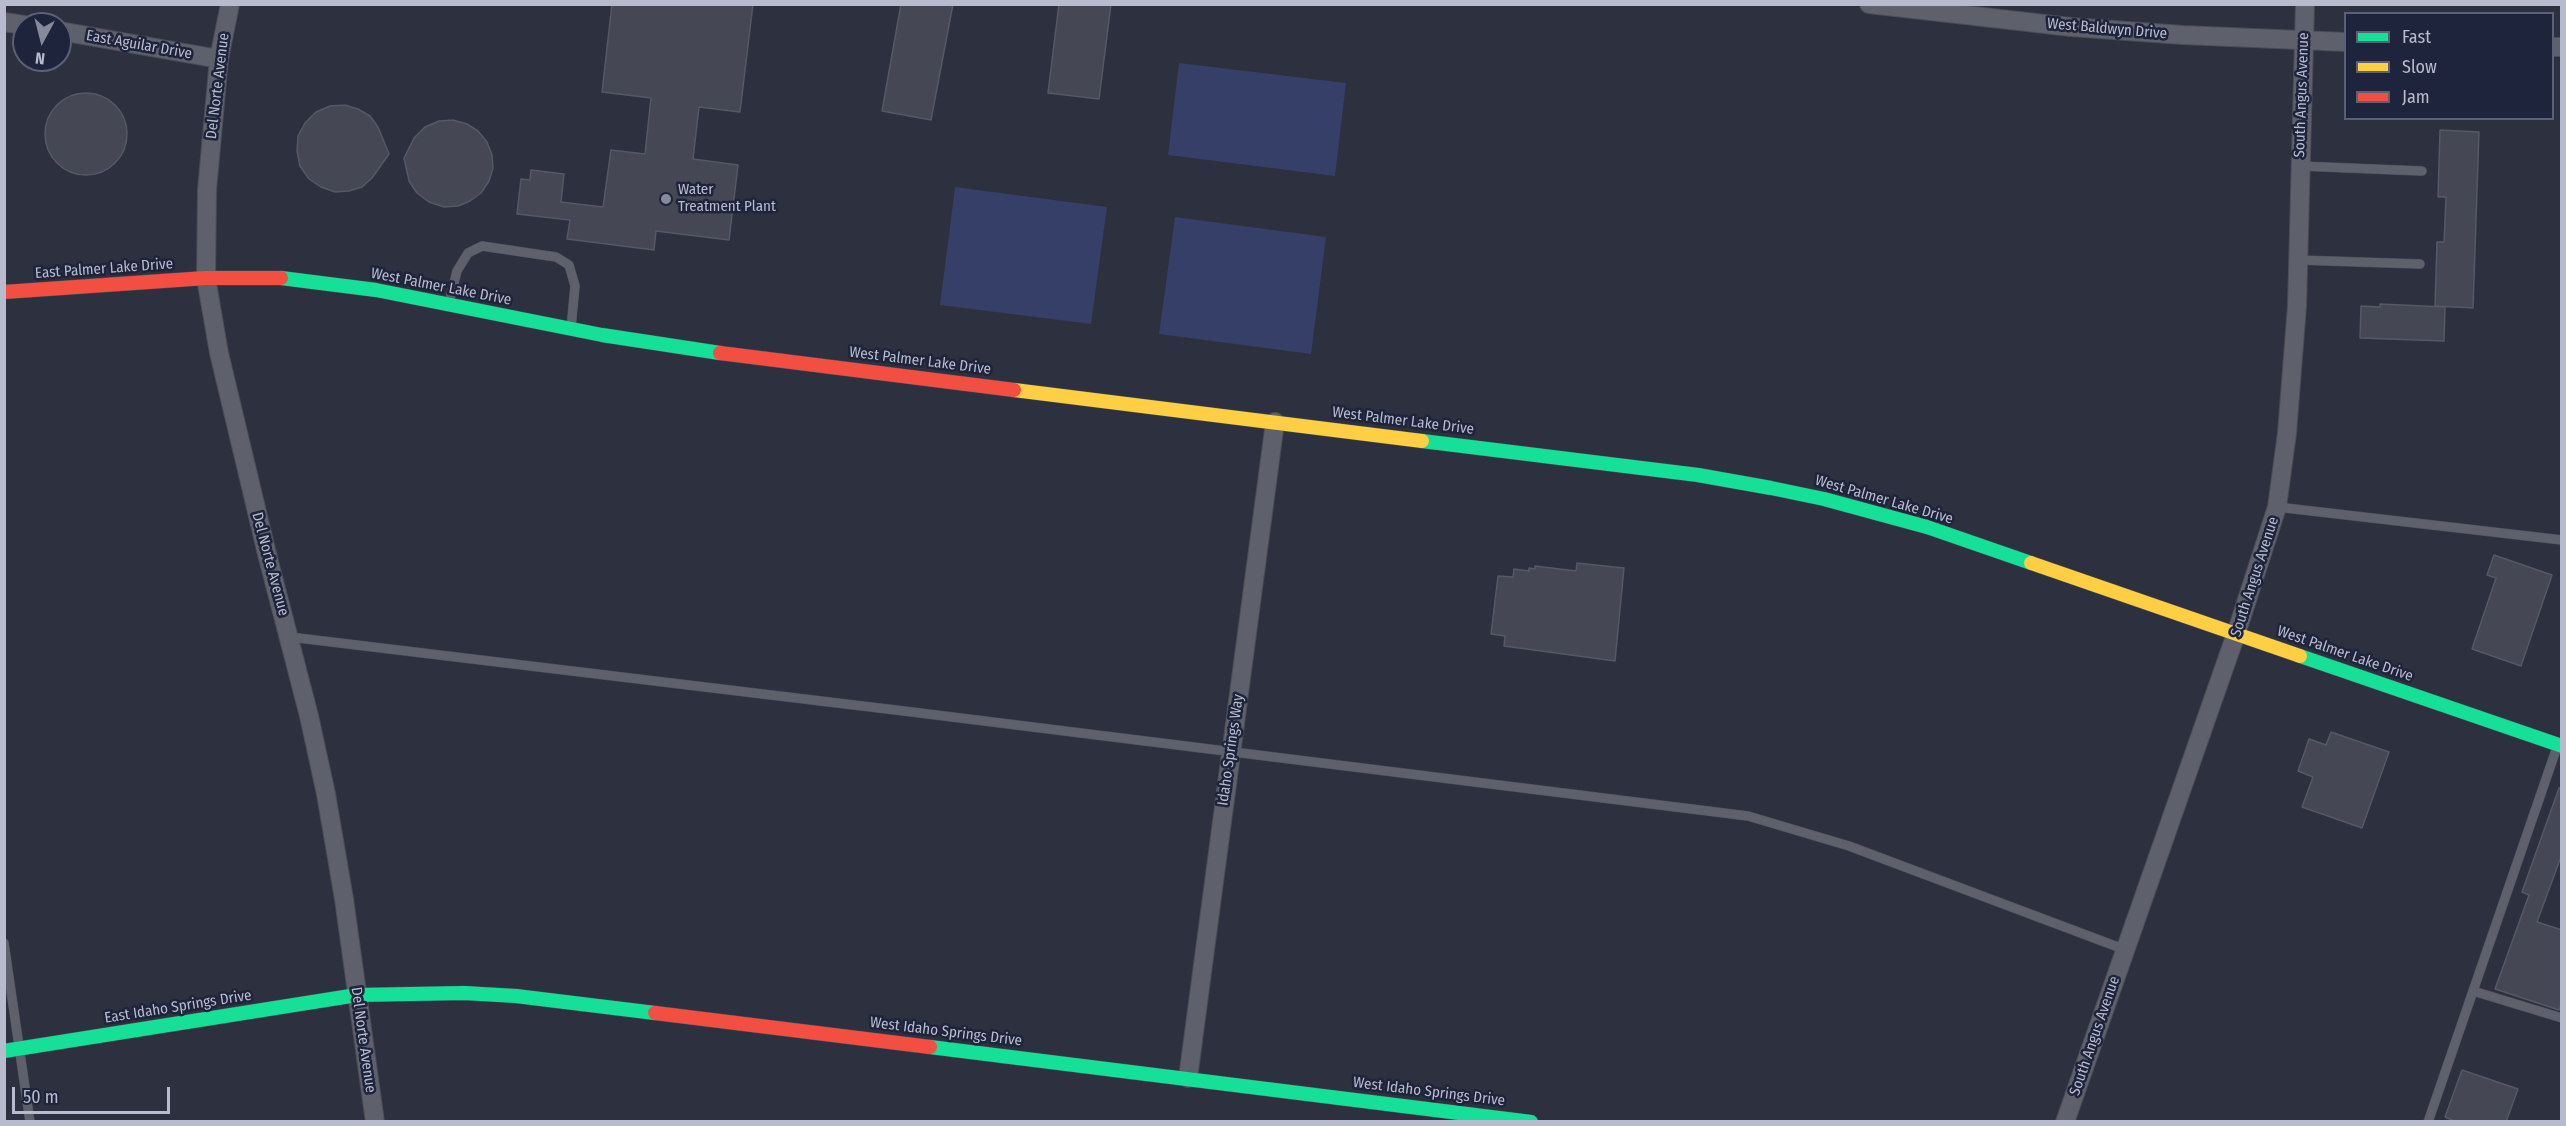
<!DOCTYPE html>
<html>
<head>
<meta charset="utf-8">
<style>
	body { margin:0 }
	#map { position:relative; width:2566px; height:1126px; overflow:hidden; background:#2d303e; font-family:"Fira Sans Condensed",sans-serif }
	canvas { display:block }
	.frame { position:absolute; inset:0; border:6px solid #b8bbce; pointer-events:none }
	.legend { position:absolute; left:2344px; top:12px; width:210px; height:108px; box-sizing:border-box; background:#1e243b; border:2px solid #5c6076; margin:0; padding:8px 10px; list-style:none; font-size:18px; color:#b8bbce }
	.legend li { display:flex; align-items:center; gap:12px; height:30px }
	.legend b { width:30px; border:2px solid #5c6076 }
	.north { position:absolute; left:12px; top:12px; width:60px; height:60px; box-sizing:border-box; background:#1e243b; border:2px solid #5c6076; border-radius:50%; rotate:187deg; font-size:16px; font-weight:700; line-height:24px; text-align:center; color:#b8bbce }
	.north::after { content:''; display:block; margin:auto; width:21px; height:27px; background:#878a9c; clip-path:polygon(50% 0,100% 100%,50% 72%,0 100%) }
	.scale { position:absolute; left:12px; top:1087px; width:158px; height:27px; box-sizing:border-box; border:3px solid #b8bbce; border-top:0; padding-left:8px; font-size:18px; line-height:21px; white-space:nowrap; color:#b8bbce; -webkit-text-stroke:4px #1e243b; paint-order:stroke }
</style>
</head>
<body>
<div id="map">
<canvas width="2566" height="1126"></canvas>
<div class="frame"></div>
<ul class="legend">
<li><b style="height:8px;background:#16e098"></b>Fast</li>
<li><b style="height:8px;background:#ffcf43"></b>Slow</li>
<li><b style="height:8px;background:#f24e42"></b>Jam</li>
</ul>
<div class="north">N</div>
<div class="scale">50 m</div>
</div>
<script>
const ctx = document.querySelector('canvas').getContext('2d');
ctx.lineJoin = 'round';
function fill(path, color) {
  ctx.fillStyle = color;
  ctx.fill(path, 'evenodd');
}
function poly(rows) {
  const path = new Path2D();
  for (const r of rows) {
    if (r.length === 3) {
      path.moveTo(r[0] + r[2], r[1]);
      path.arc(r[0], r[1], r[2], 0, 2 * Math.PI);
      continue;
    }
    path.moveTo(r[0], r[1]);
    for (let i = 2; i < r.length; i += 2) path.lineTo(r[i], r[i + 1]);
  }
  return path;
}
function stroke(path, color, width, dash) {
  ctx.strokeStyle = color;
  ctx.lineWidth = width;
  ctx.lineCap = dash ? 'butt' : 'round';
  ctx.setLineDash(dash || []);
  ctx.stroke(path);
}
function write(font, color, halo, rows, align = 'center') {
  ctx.font = font + ' "Fira Sans Condensed",sans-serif';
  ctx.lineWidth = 5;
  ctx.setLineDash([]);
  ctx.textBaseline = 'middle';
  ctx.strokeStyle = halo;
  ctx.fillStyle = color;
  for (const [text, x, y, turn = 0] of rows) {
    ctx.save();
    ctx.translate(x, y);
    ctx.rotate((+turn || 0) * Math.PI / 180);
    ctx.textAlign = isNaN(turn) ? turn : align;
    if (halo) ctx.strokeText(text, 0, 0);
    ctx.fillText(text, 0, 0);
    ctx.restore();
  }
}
fill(poly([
	[1179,63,1346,83,1335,176,1168,155],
	[955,187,1107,207,1091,324,940,305],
	[1175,217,1326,237,1311,354,1159,334]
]), '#353f68');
const building = poly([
	[612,4,753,4,740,112,699,107,693,159,738,165,729,240,656,231,654,250,567,239,570,220,517,214,521,179,530,180,531,170,564,174,561,202,603,207,611,150,645,154,651,98,602,92,612,4],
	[901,4,953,4,931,120,882,111,901,4],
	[1059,4,1111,4,1099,99,1048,93,1059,4],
	[86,134,41],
	[345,105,358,109,370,116,378,127,389,154,372,178,362,187,349,191,335,192,321,187,309,179,300,166,297,151,298,136,305,123,316,112,330,106,345,105],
	[453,120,467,124,478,131,487,142,492,155,493,168,489,181,481,193,470,201,458,206,444,207,429,202,417,193,409,181,404,158,414,138,425,127,439,121,453,120],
	[2440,130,2479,132,2473,308,2435,306,2437,242,2444,242,2445,220,2446,197,2438,197,2440,130],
	[2380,304,2445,307,2444,341,2360,338,2361,306,2380,307,2380,304],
	[2494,555,2552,575,2521,666,2472,649,2496,578,2487,575,2494,555],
	[1577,563,1624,568,1615,661,1504,646,1505,636,1491,634,1498,576,1513,577,1514,569,1529,571,1529,568,1535,569,1535,566,1576,571,1577,563],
	[2331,732,2389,752,2362,828,2302,807,2313,777,2298,771,2309,739,2326,745,2331,732],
	[2559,788,2562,788,2562,854,2537,922,2562,930,2562,1002,2559,1010,2495,989,2529,895,2522,892,2559,788],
	[2462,1070,2518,1089,2506,1122,2457,1122,2445,1117,2462,1070]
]);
fill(building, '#454854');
stroke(building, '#555865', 1.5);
const lane = poly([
	[2300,166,2422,171],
	[2298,260,2420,264],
	[449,303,457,271,468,253,482,246,556,257,569,265,575,286,571,328],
	[2277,507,2562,540],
	[290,637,912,712,1748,816,1849,846,2126,950],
	[4,943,30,1122],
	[2473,991,2562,1018],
	[2428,1122,2557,747]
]);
const street = poly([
	[230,4,219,59,207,190,206,278,219,353,267,554,309,716,326,794,344,899,375,1122],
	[1869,4,2071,27,2183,35,2346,42],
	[4,22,24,25],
	[60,31,219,59],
	[2552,47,2562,47],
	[1188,1078,1275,422],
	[2065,1122,2236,634,2277,507,2287,433,2297,306,2305,4]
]);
const fast = poly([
	[281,278,376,290,602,335,720,353],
	[1422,441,1698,475,1771,488,1824,499,1927,527,2031,563],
	[2300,656,2562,746],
	[930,1047,1531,1122],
	[4,1051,357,995,464,993,516,996,655,1013]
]);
const slow = poly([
	[1014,390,1422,441],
	[2031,563,2300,656]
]);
const jam = poly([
	[4,292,206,278,281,278],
	[720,353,1014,390],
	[655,1013,930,1047]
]);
stroke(lane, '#4a4c57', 10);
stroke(street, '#4a4c57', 20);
stroke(fast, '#4a4c57', 15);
stroke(slow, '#4a4c57', 15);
stroke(jam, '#4a4c57', 15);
stroke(lane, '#5e606b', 9);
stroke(street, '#5e606b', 18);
stroke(fast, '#16e098', 14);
stroke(slow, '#ffcf43', 14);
stroke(jam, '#f24e42', 14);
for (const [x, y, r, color] of [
	[666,199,6,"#878a9c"]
]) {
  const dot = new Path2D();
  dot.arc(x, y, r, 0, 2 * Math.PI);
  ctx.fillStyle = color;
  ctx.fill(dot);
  stroke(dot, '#1e243b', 2);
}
write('15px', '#b8bbce', '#1e243b', [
	["West Baldwyn Drive",2107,29,5],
	["East Aguilar Drive",139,45,10],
	["Del Norte Avenue",218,86,-83],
	["South Angus Avenue",2302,95,-88],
	["East Palmer Lake Drive",104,269,-4],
	["West Palmer Lake Drive",441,287,11],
	["West Palmer Lake Drive",920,361,7],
	["West Palmer Lake Drive",1403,421,7],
	["West Palmer Lake Drive",1884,500,16],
	["Del Norte Avenue",270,564,75],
	["South Angus Avenue",2255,577,-72],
	["West Palmer Lake Drive",2345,654,19],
	["Idaho Springs Way",1231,750,-82],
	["East Idaho Springs Drive",178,1007,-9],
	["West Idaho Springs Drive",946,1032,7],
	["South Angus Avenue",2095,1036,-71],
	["Del Norte Avenue",363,1040,82],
	["West Idaho Springs Drive",1429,1092,7]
]);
write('15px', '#b8bbce', '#1e243b', [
	["Water",678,190],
	["Treatment Plant",678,207]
], 'left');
</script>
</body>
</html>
